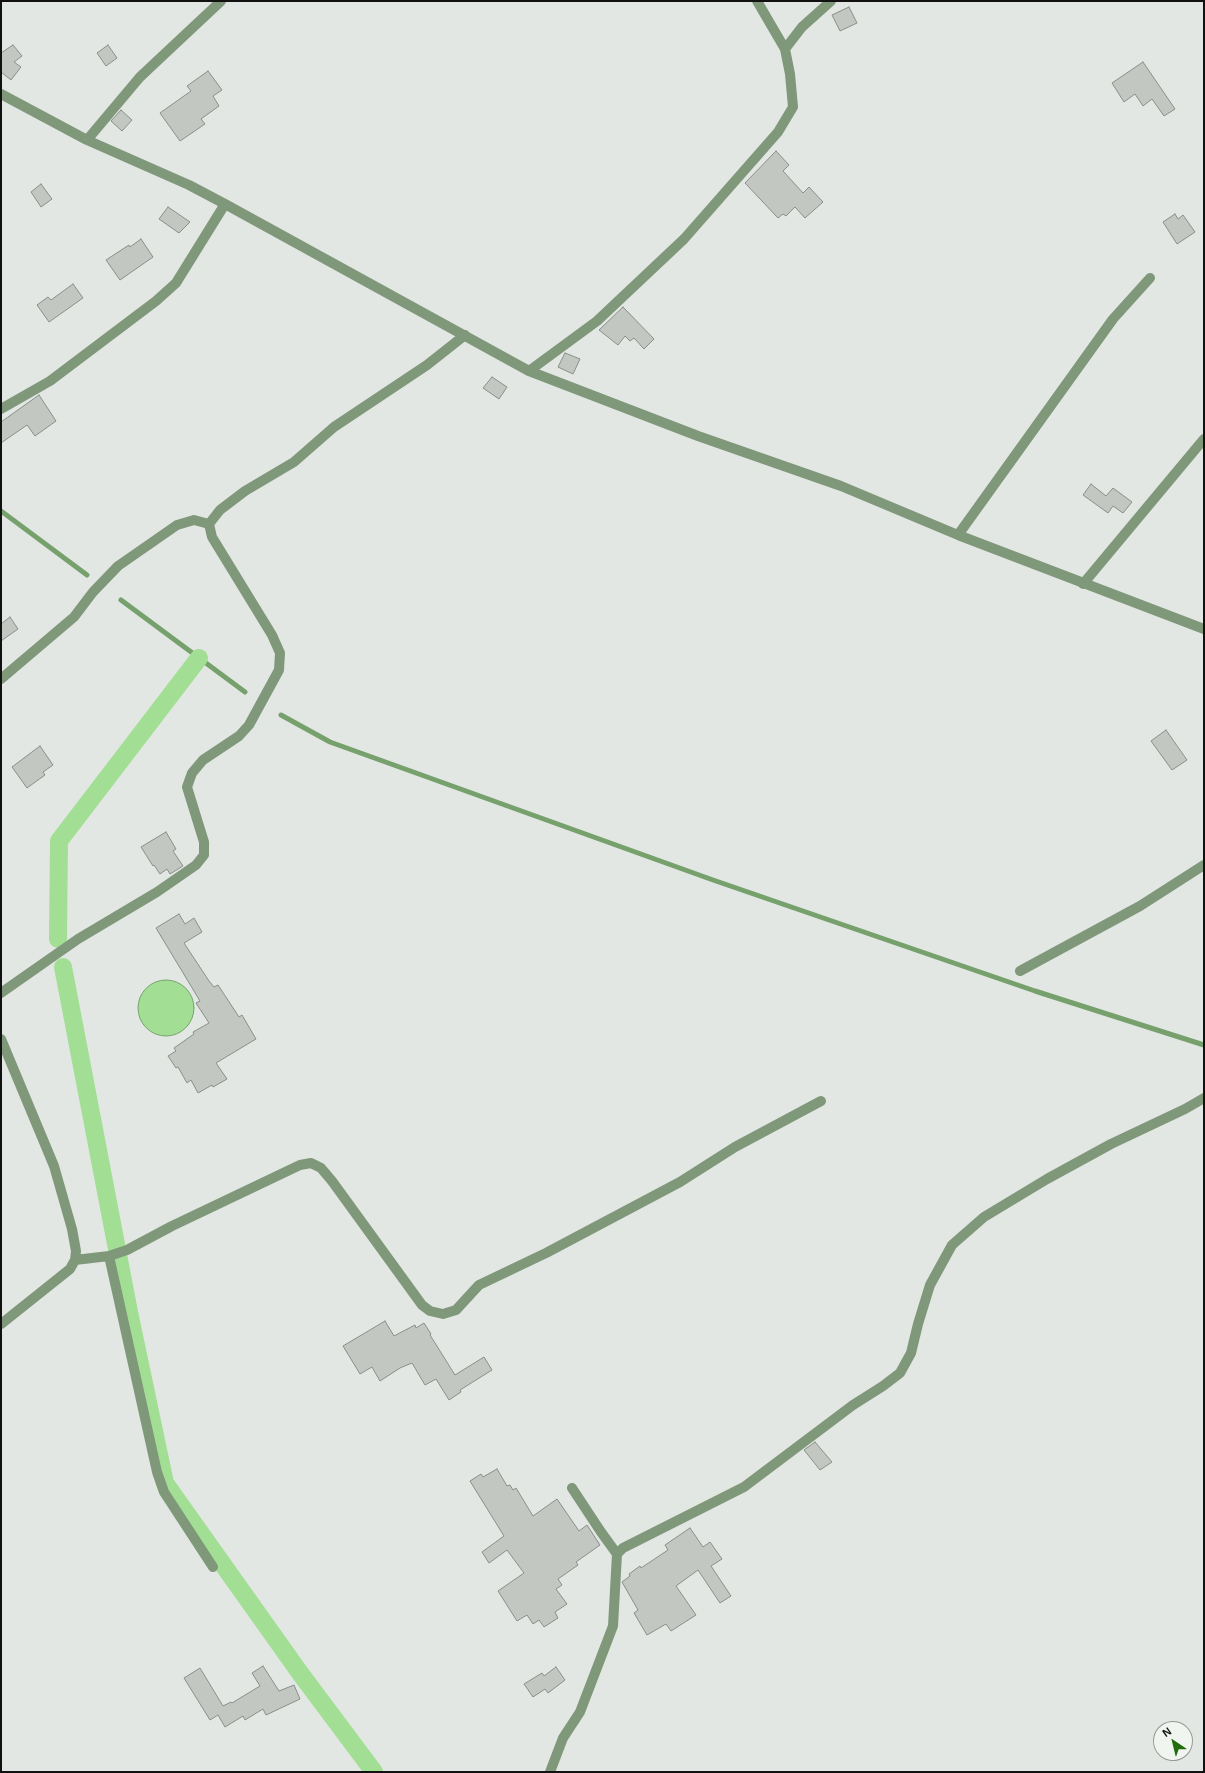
<!DOCTYPE html>
<html>
<head>
<meta charset="utf-8">
<style>
	body { margin:0 }
	#map { position:relative; width:1205px; height:1773px; overflow:hidden; background:#e3e7e3; font-family:Arial,sans-serif }
	canvas { display:block }
	.frame { position:absolute; inset:0; border:2px solid #101110; pointer-events:none }
	.north { position:absolute; left:1153px; top:1721px; width:40px; height:40px; box-sizing:border-box; background:#f1f5f0; border:1px solid #979a96; border-radius:50%; rotate:325deg; font-size:11px; font-weight:700; line-height:16px; text-align:center; color:#101110 }
	.north::after { content:''; display:block; margin:auto; width:14px; height:18px; background:#216c0b; clip-path:polygon(50% 0,100% 100%,50% 72%,0 100%) }
</style>
</head>
<body>
<div id="map">
<canvas width="1205" height="1773"></canvas>
<div class="frame"></div>
<div class="north">N</div>
</div>
<script>
const ctx = document.querySelector('canvas').getContext('2d');
ctx.lineJoin = 'round';
function fill(path, color) {
  ctx.fillStyle = color;
  ctx.fill(path, 'evenodd');
}
function poly(rows) {
  const path = new Path2D();
  for (const r of rows) {
    if (r.length === 3) {
      path.moveTo(r[0] + r[2], r[1]);
      path.arc(r[0], r[1], r[2], 0, 2 * Math.PI);
      continue;
    }
    path.moveTo(r[0], r[1]);
    for (let i = 2; i < r.length; i += 2) path.lineTo(r[i], r[i + 1]);
  }
  return path;
}
function stroke(path, color, width, dash) {
  ctx.strokeStyle = color;
  ctx.lineWidth = width;
  ctx.lineCap = dash ? 'butt' : 'round';
  ctx.setLineDash(dash || []);
  ctx.stroke(path);
}
const water = poly([
	[166,1008,28]
]);
fill(water, '#a2df95');
stroke(water, '#76a16d', 1);
stroke(poly([
	[1,511,87,575],
	[121,600,245,692],
	[281,715,330,742,713,880,1035,991,1204,1045]
]), '#76a16d', 5);
stroke(poly([
	[58,939,59,841,199,658],
	[63,967,129,1312,165,1483,300,1673,374,1772]
]), '#a2df95', 18);
const building = poly([
	[849,7,857,23,840,31,832,15,849,7],
	[13,45,22,56,14,62,21,67,11,80,1,72,1,53,13,45],
	[108,45,117,58,106,66,97,53,108,45],
	[1143,62,1175,109,1164,116,1152,99,1143,106,1135,94,1124,102,1112,83,1143,62],
	[208,71,222,90,213,96,219,106,201,119,205,124,180,141,160,113,191,91,187,86,208,71],
	[121,110,132,120,122,131,111,121,121,110],
	[776,151,789,165,783,171,803,193,809,187,823,202,805,218,795,207,786,216,783,214,778,218,745,183,776,151],
	[41,184,52,199,41,207,31,192,41,184],
	[168,207,190,222,179,233,159,219,168,207],
	[1175,214,1178,219,1183,215,1195,232,1177,244,1163,222,1175,214],
	[141,239,153,257,120,280,106,260,129,245,130,247,141,239],
	[73,284,83,298,49,322,37,305,48,297,51,300,73,284],
	[623,307,654,339,644,349,634,338,630,341,625,336,618,345,599,330,623,307],
	[565,353,580,359,573,374,558,367,565,353],
	[492,377,507,387,499,399,483,388,492,377],
	[39,395,56,421,35,436,27,425,1,443,1,422,39,395],
	[1091,484,1106,496,1113,488,1132,502,1123,513,1113,506,1108,513,1083,495,1091,484],
	[10,617,18,629,1,641,1,624,10,617],
	[1166,730,1187,760,1172,770,1151,741,1166,730],
	[40,746,53,765,43,772,45,775,27,788,12,767,40,746],
	[166,832,176,849,173,851,183,866,170,874,167,869,160,874,154,865,153,866,141,847,166,832],
	[179,914,185,924,194,918,202,932,184,943,209,981,214,987,218,985,239,1017,242,1015,256,1039,216,1063,227,1079,213,1087,212,1085,198,1093,191,1080,187,1083,178,1067,176,1068,168,1056,176,1051,174,1048,194,1034,193,1032,209,1023,196,1003,200,1001,156,928,179,914],
	[385,1321,394,1336,415,1325,416,1328,424,1323,431,1334,430,1335,455,1375,484,1357,492,1370,460,1390,461,1392,449,1400,436,1379,425,1385,412,1363,400,1368,380,1381,372,1367,360,1374,343,1346,385,1321],
	[815,1442,832,1462,820,1470,804,1450,815,1442],
	[497,1469,507,1486,510,1485,513,1490,516,1488,533,1516,557,1499,579,1531,587,1525,600,1545,576,1562,578,1565,558,1579,562,1585,556,1589,567,1604,555,1612,558,1618,544,1627,539,1620,533,1624,527,1615,517,1621,498,1591,524,1573,507,1550,489,1563,482,1552,504,1536,470,1481,481,1474,483,1477,497,1469],
	[690,1528,703,1547,710,1542,722,1559,711,1566,731,1596,720,1603,698,1570,676,1586,696,1615,671,1631,666,1624,647,1635,634,1613,638,1610,622,1582,630,1576,629,1574,640,1566,641,1568,668,1550,665,1545,690,1528],
	[263,1666,279,1691,294,1685,300,1699,266,1715,263,1709,245,1720,243,1716,225,1727,218,1715,210,1720,184,1678,200,1668,223,1706,231,1702,232,1703,260,1686,252,1673,263,1666],
	[556,1667,565,1680,548,1693,545,1689,533,1697,524,1684,542,1673,544,1676,556,1667]
]);
fill(building, '#c3c7c2');
stroke(building, '#8a8e8a', 1);
stroke(poly([
	[757,1,785,49],
	[1,94,87,140,189,185,225,204,529,371,698,436,841,486,958,535,1204,629],
	[87,140,140,77,221,1],
	[529,371,597,321,684,239,778,132,793,107,790,74,785,49,802,27,831,1],
	[1,409,50,381,156,301,176,283,225,204],
	[958,535,1113,319,1150,278],
	[1083,584,1204,439],
	[1,679,74,617,93,592,118,566,177,525,194,520,209,524],
	[1020,971,1140,906,1204,865],
	[1,993,78,939,157,892,196,865,204,855,204,842,187,787,192,773,203,760,239,736,249,725,279,670,280,653,272,635,212,537,209,524,220,510,245,491,294,462,334,427,427,365,465,335],
	[1,1039,54,1166,72,1229,76,1251,75,1260,70,1269,1,1324],
	[109,1256,157,1472,164,1492,213,1567],
	[75,1260,109,1256,127,1250,172,1226,300,1165,311,1163,321,1168,332,1181,422,1305,430,1311,443,1314,456,1310,479,1285,546,1253,680,1182,735,1147,821,1101],
	[572,1488,601,1532,617,1554],
	[550,1772,563,1738,580,1712,613,1626,617,1554,623,1548,744,1487,853,1405,883,1386,900,1373,911,1353,918,1324,930,1285,952,1245,984,1217,1047,1179,1111,1144,1185,1109,1204,1098]
]), '#7f987a', 10);
</script>
</body>
</html>
